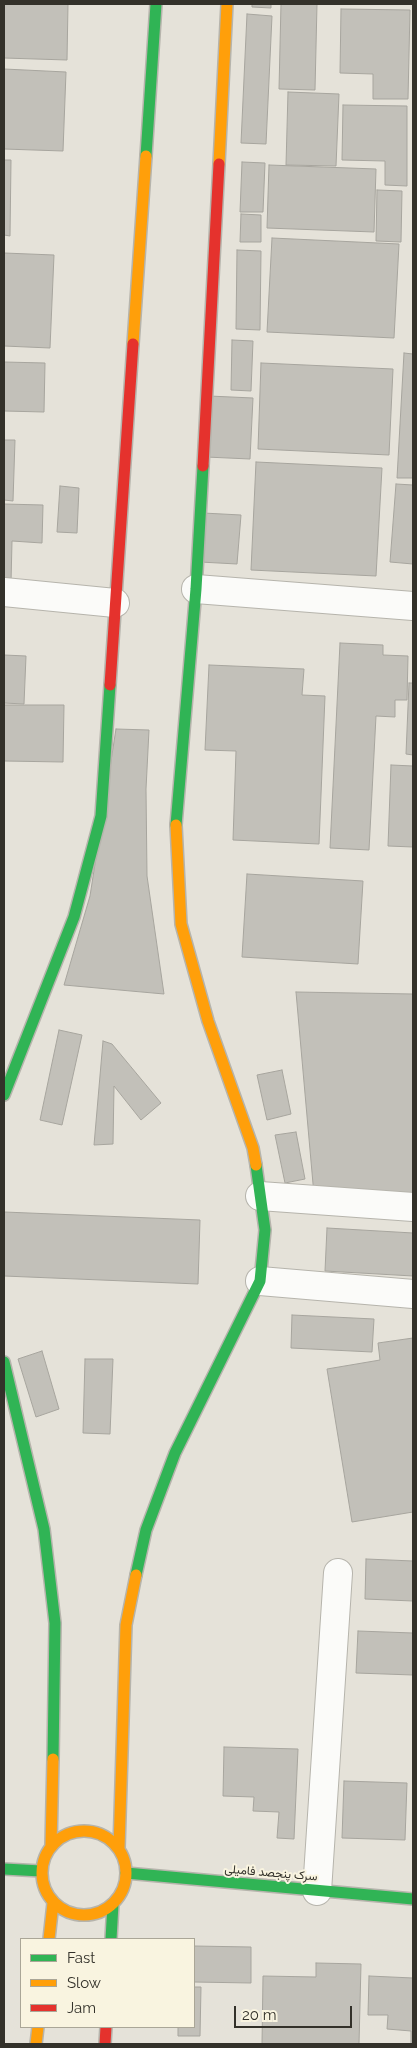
<!DOCTYPE html>
<html>
<head>
<meta charset="utf-8">
<style>
	body { margin:0 }
	#map { position:relative; width:417px; height:2048px; overflow:hidden; background:#e5e2d9; font-family:Raleway,sans-serif }
	canvas { display:block }
	.frame { position:absolute; inset:0; border:5px solid #33312a; pointer-events:none }
	.legend { position:absolute; left:20px; top:1938px; width:175px; height:90px; box-sizing:border-box; background:#f9f4e0; border:1px solid #aaa697; margin:0; padding:6px 9px; list-style:none; font-size:15px; color:#33312a }
	.legend li { display:flex; align-items:center; gap:10px; height:25px }
	.legend b { width:25px; border:1px solid #aaa697 }
	.scale { position:absolute; left:234px; top:2006px; width:118px; height:22px; box-sizing:border-box; border:2px solid #33312a; border-top:0; padding-left:6px; font-size:15px; line-height:18px; white-space:nowrap; color:#33312a; -webkit-text-stroke:4px #f9f4e0; paint-order:stroke }
</style>
</head>
<body>
<div id="map">
<canvas width="417" height="2048"></canvas>
<div class="frame"></div>
<ul class="legend">
<li><b style="height:6px;background:#30b455"></b>Fast</li>
<li><b style="height:6px;background:#ff9f0a"></b>Slow</li>
<li><b style="height:6px;background:#e5322d"></b>Jam</li>
</ul>
<div class="scale">20 m</div>
</div>
<script>
const ctx = document.querySelector('canvas').getContext('2d');
ctx.lineJoin = 'round';
function fill(path, color) {
  ctx.fillStyle = color;
  ctx.fill(path, 'evenodd');
}
function poly(rows) {
  const path = new Path2D();
  for (const r of rows) {
    if (r.length === 3) {
      path.moveTo(r[0] + r[2], r[1]);
      path.arc(r[0], r[1], r[2], 0, 2 * Math.PI);
      continue;
    }
    path.moveTo(r[0], r[1]);
    for (let i = 2; i < r.length; i += 2) path.lineTo(r[i], r[i + 1]);
  }
  return path;
}
function stroke(path, color, width, dash) {
  ctx.strokeStyle = color;
  ctx.lineWidth = width;
  ctx.lineCap = dash ? 'butt' : 'round';
  ctx.setLineDash(dash || []);
  ctx.stroke(path);
}
function write(font, color, halo, rows, align = 'center') {
  ctx.font = font + ' Raleway,Vazirmatn,sans-serif';
  ctx.lineWidth = 4;
  ctx.setLineDash([]);
  ctx.textBaseline = 'middle';
  ctx.strokeStyle = halo;
  ctx.fillStyle = color;
  for (const [text, x, y, turn = 0] of rows) {
    ctx.save();
    ctx.translate(x, y);
    ctx.rotate((+turn || 0) * Math.PI / 180);
    ctx.textAlign = isNaN(turn) ? turn : align;
    if (halo) ctx.strokeText(text, 0, 0);
    ctx.fillText(text, 0, 0);
    ctx.restore();
  }
}
const building = poly([
	[4,4,68,4,67,60,4,58,4,4],
	[252,4,271,4,271,8,252,7,252,4],
	[281,4,317,4,315,90,279,89,281,4],
	[341,9,410,10,408,99,373,99,373,74,340,73,341,9],
	[247,14,272,16,266,144,241,143,247,14],
	[4,69,66,72,63,151,4,149,4,69],
	[288,92,339,94,336,166,286,165,288,92],
	[343,105,407,106,407,186,385,185,385,161,342,160,343,105],
	[4,160,11,160,10,236,4,235,4,160],
	[242,162,265,163,263,212,240,212,242,162],
	[269,165,376,169,374,232,267,228,269,165],
	[377,190,402,191,401,242,376,241,377,190],
	[241,214,261,215,261,242,240,242,241,214],
	[272,238,399,244,394,338,267,332,272,238],
	[237,250,261,251,260,330,236,329,237,250],
	[4,253,54,255,50,348,4,346,4,253],
	[232,340,253,341,251,391,231,390,232,340],
	[404,353,413,354,413,478,397,478,404,353],
	[4,362,45,363,44,412,4,411,4,362],
	[261,363,393,369,389,455,258,449,261,363],
	[209,396,253,398,250,459,206,457,209,396],
	[4,440,15,440,13,501,4,500,4,440],
	[256,462,382,468,376,576,251,570,256,462],
	[396,484,413,485,413,564,390,562,396,484],
	[60,486,79,488,77,533,57,532,60,486],
	[4,504,43,505,42,543,12,541,11,583,4,583,4,504],
	[203,513,241,515,237,564,200,562,203,513],
	[340,643,383,645,383,655,408,656,407,700,395,700,395,717,376,716,369,850,330,848,340,643],
	[4,655,26,656,24,704,4,703,4,655],
	[209,665,304,669,302,695,325,696,319,844,233,840,236,751,205,750,209,665],
	[409,683,413,683,413,755,406,754,409,683],
	[4,705,64,705,63,762,4,761,4,705],
	[116,729,149,730,146,789,147,876,164,994,64,985,90,896,116,729],
	[391,765,413,766,413,847,388,846,391,765],
	[247,874,363,881,358,964,242,957,247,874],
	[296,992,413,994,413,1202,314,1195,296,992],
	[59,1030,82,1035,62,1125,40,1120,59,1030],
	[103,1041,112,1044,161,1103,141,1120,114,1086,113,1144,94,1145,103,1041],
	[282,1070,291,1114,267,1120,257,1075,282,1070],
	[296,1132,305,1179,285,1183,275,1135,296,1132],
	[4,1212,200,1220,198,1284,4,1276,4,1212],
	[327,1228,413,1233,413,1276,325,1271,327,1228],
	[292,1315,374,1319,372,1352,291,1348,292,1315],
	[413,1338,413,1512,352,1522,327,1369,380,1360,378,1343,413,1338],
	[42,1351,59,1409,36,1417,18,1359,42,1351],
	[85,1359,113,1359,110,1434,83,1433,85,1359],
	[366,1559,413,1561,413,1601,365,1599,366,1559],
	[358,1631,413,1633,413,1675,356,1673,358,1631],
	[224,1747,298,1749,294,1839,277,1838,279,1812,253,1811,254,1797,223,1796,224,1747],
	[344,1781,407,1783,405,1840,342,1838,344,1781],
	[194,1946,251,1947,251,1983,194,1982,194,1946],
	[316,1963,361,1964,359,2044,262,2044,263,1976,316,1977,316,1963],
	[369,1976,413,1978,413,2044,411,2044,411,2031,387,2029,388,2015,368,2015,369,1976],
	[194,1987,201,1987,200,2036,178,2036,178,2027,194,2027,194,1987]
]);
fill(building, '#c2c0b9');
stroke(building, '#a7a59e', 1);
const street = poly([
	[196,589,413,606],
	[4,592,115,603],
	[260,1196,413,1207],
	[260,1281,413,1294],
	[317,1891,338,1573]
]);
const fast = poly([
	[146,156,156,4],
	[176,825,196,589,203,466],
	[4,1095,74,917,101,816,110,685],
	[4,1362,44,1529,55,1623,53,1759],
	[136,1575,146,1530,175,1453,260,1281,265,1230,256,1165],
	[4,1869,41,1871],
	[126,1873,413,1899],
	[111,1939,113,1904]
]);
const slow = poly([
	[219,164,227,4],
	[133,344,146,156],
	[176,825,181,924,208,1021,253,1148,256,1165],
	[84,1873,42],
	[51,1845,53,1759],
	[119,1848,126,1625,136,1575],
	[49,1939,53,1903],
	[36,2044,38,2027]
]);
const jam = poly([
	[203,466,219,164],
	[110,685,133,344],
	[105,2044,106,2027]
]);
stroke(street, '#b6b4ac', 30);
stroke(fast, '#b6b4ac', 14);
stroke(slow, '#b6b4ac', 14);
stroke(jam, '#b6b4ac', 14);
stroke(street, '#fbfbf9', 28);
stroke(fast, '#30b455', 11);
stroke(slow, '#ff9f0a', 11);
stroke(jam, '#e5322d', 11);
write('12px', '#33312a', '#f9f4e0', [
	["سرک پنجصد فامیلی",271,1873,5]
]);
</script>
</body>
</html>
